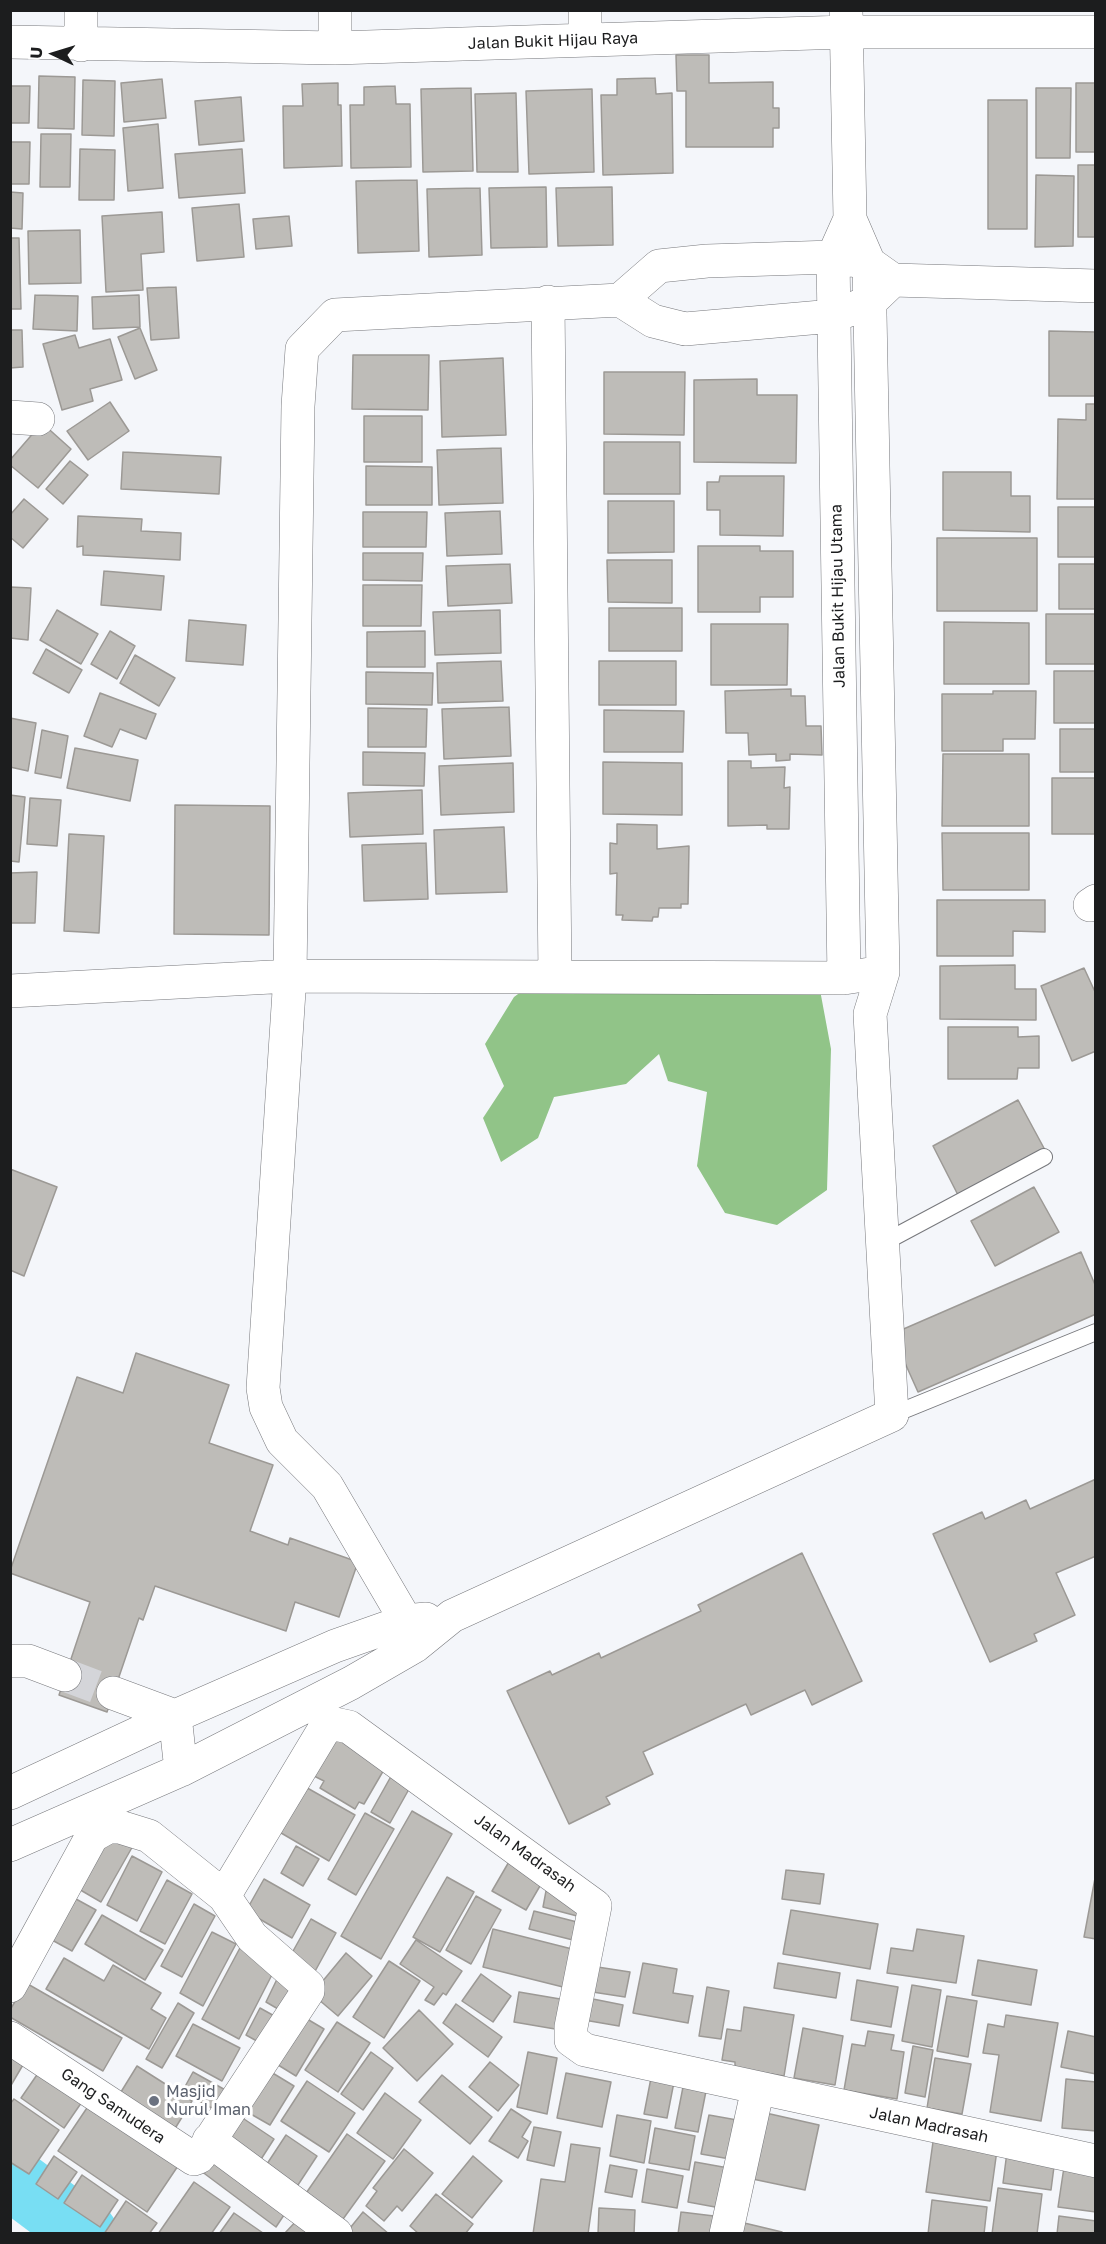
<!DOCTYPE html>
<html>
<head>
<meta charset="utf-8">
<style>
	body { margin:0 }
	#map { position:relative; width:1106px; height:2244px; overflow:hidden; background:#f4f6fa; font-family:"Golos Text",sans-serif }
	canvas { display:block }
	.frame { position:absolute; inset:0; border:12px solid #1c1d1e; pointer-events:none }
	.north { position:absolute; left:24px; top:24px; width:60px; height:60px; -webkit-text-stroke:4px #fff; paint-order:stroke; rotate:274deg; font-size:16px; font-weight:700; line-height:24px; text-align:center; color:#1c1d1e }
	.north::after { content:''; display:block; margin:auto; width:21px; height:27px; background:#1c1d1e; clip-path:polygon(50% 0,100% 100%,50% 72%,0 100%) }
</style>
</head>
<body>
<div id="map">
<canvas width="1106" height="2244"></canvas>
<div class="frame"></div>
<div class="north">U</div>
</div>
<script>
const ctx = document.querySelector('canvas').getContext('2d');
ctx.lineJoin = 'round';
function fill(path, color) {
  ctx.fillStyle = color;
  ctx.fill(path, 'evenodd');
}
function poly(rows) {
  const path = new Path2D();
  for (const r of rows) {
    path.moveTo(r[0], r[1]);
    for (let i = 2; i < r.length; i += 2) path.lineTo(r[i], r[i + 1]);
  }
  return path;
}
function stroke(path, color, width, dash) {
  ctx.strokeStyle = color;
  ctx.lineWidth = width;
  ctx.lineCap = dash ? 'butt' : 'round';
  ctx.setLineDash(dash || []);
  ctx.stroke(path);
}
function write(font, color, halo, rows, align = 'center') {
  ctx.font = font + ' "Golos Text",sans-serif';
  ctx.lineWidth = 6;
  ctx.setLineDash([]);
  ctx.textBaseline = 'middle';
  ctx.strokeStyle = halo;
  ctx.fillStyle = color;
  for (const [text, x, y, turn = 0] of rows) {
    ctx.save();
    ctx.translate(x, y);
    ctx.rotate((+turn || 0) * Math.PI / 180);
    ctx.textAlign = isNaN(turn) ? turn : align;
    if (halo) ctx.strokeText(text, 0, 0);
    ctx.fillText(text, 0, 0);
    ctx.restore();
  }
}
fill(poly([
	[537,980,820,990,831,1049,827,1190,777,1225,725,1213,697,1166,707,1092,668,1081,659,1054,626,1084,554,1097,538,1138,501,1162,483,1118,504,1086,485,1044,514,997]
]), '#91c488');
stroke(poly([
	[10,2177,86,2234]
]), '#78def3', 64);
const building = poly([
	[676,55,709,55,709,83,773,82,773,108,779,108,779,128,773,128,773,147,686,147,686,91,677,91,676,55],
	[39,76,75,77,74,129,38,128,39,76],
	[655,78,656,94,672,93,673,173,603,175,601,95,617,95,617,79,655,78],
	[162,79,166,118,124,122,121,83,162,79],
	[83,80,115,81,114,136,82,135,83,80],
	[338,83,338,105,341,105,342,166,284,168,283,106,303,106,302,84,338,83],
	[1076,83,1096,83,1096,152,1076,152,1076,83],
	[10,86,30,86,29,123,10,123,10,86],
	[395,86,396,104,410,104,411,167,351,168,350,105,364,105,364,87,395,86],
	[471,88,473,171,423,172,421,89,471,88],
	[1036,88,1071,88,1070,158,1036,158,1036,88],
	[592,89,594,172,529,174,526,91,592,89],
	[516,93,518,172,477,172,475,94,516,93],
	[241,97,244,141,199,145,195,101,241,97],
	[988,100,1027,100,1027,229,988,229,988,100],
	[158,124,163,188,128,191,123,128,158,124],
	[41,134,71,134,70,187,40,187,41,134],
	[10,142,30,142,29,184,10,184,10,142],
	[80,149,115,150,114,200,79,200,80,149],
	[242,149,245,193,179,198,175,154,242,149],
	[1078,165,1096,165,1096,237,1078,237,1078,165],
	[1036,175,1074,176,1073,246,1035,247,1036,175],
	[417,180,419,251,358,253,356,181,417,180],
	[546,187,547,247,491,248,489,188,546,187],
	[612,187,613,245,558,246,556,188,612,187],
	[480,188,482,255,429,257,427,189,480,188],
	[10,192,23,193,22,229,10,228,10,192],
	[239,204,244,257,197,261,192,208,239,204],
	[162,212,164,252,141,254,143,290,106,292,102,216,162,212],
	[289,216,292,246,256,249,253,219,289,216],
	[80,230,81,283,29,284,28,231,80,230],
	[10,238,19,238,21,309,10,309,10,238],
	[176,287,179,338,151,340,147,288,176,287],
	[35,295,78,296,77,331,33,329,35,295],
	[139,295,140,327,93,329,92,297,139,295],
	[140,328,157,370,135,379,118,337,140,328],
	[10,330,22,330,23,367,10,368,10,330],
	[1049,331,1096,332,1096,396,1049,396,1049,331],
	[75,335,79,348,110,339,122,380,90,389,93,401,62,410,43,344,75,335],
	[353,355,429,355,428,410,352,409,353,355],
	[503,358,506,435,442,437,440,361,503,358],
	[604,372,685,372,684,435,604,434,604,372],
	[757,379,757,395,797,395,796,463,694,462,694,380,757,379],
	[110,402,129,431,88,460,67,431,110,402],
	[1086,404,1096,404,1096,499,1057,499,1058,419,1086,420,1086,404],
	[364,416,422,416,422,462,364,462,364,416],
	[42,423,71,449,38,488,10,465,10,460,42,423],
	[604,442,680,442,680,494,604,494,604,442],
	[501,448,503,503,439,505,437,450,501,448],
	[123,452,221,457,219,494,121,489,123,452],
	[70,461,88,475,63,504,46,489,70,461],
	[366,466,432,467,432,505,366,505,366,466],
	[943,472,1011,472,1011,496,1030,496,1030,532,943,530,943,472],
	[720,476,784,476,783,536,720,535,720,510,707,510,707,482,719,482,720,476],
	[24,499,48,519,23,548,10,537,10,515,24,499],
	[608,501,674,501,674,552,608,553,608,501],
	[1058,507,1096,507,1096,557,1058,557,1058,507],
	[500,511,502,554,447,556,445,513,500,511],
	[363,512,427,512,426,547,363,547,363,512],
	[78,516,142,519,141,531,181,533,180,560,83,555,83,546,77,547,78,516],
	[937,538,1037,538,1037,611,937,611,937,538],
	[698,546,760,546,760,551,793,551,793,597,760,597,760,612,698,612,698,546],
	[363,553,423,553,422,581,363,580,363,553],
	[607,560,672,560,672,603,608,602,607,560],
	[510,564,512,603,448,606,446,566,510,564],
	[1059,564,1096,564,1096,609,1059,609,1059,564],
	[104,571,164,576,161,610,101,605,104,571],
	[363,585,422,585,421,626,363,626,363,585],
	[10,587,31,588,28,640,10,638,10,587],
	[609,608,682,608,682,651,609,651,609,608],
	[57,610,98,634,81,664,40,640,57,610],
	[500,610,501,653,435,655,433,612,500,610],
	[1046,614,1096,614,1096,664,1046,664,1046,614],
	[189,620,246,625,243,665,186,661,189,620],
	[944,622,1029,623,1029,684,944,684,944,622],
	[711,624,788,624,787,685,711,685,711,624],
	[110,631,135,646,117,679,91,664,110,631],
	[425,631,425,667,367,667,367,632,425,631],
	[46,649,82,670,69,693,33,673,46,649],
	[135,655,175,678,159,706,120,683,135,655],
	[501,661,503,701,438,703,437,663,501,661],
	[599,661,676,661,676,705,599,705,599,661],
	[1054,671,1096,671,1096,723,1054,723,1054,671],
	[366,672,433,673,432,705,366,704,366,672],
	[791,689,791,696,805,696,806,726,821,726,822,755,790,754,790,760,776,761,776,754,749,755,748,733,726,733,725,691,791,689],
	[993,691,1036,691,1035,739,1003,739,1003,751,942,751,942,694,993,694,993,691],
	[100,693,156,714,146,739,120,729,112,747,84,736,100,693],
	[509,707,511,756,444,759,442,709,509,707],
	[368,708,427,709,426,747,368,747,368,708],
	[604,710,684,711,683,752,604,752,604,710],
	[10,718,36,723,28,771,10,767,10,718],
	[1060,729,1096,729,1096,772,1060,772,1060,729],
	[42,730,68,736,61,778,35,773,42,730],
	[75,748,138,760,130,801,67,788,75,748],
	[363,752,425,753,424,786,363,785,363,752],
	[943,754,1029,754,1029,826,942,826,943,754],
	[728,761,751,761,751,768,785,767,784,788,790,787,789,829,767,829,767,825,728,826,728,761],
	[603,762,682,763,682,815,603,814,603,762],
	[513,763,514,812,441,815,439,766,513,763],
	[1052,778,1096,778,1096,834,1052,834,1052,778],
	[422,790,423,834,350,837,348,793,422,790],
	[10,795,25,797,19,862,10,861,10,795],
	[30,798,61,800,57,846,27,844,30,798],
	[175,805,270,806,269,935,174,934,175,805],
	[617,824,657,825,657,849,689,846,688,904,681,904,681,908,659,908,658,917,653,917,652,921,622,920,623,915,616,915,617,873,610,874,610,843,617,844,617,824],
	[504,827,507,892,436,894,434,830,504,827],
	[942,833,1029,833,1029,890,943,890,942,833],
	[69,834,104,836,99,933,64,931,69,834],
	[426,843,428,899,364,901,362,845,426,843],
	[37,872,35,923,10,923,10,873,37,872],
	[937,900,1045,900,1045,932,1013,931,1013,956,937,956,937,900],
	[1015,965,1015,989,1036,989,1036,1020,940,1019,940,966,1015,965],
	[1084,968,1096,994,1096,1051,1072,1061,1041,986,1084,968],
	[948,1027,1018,1027,1018,1037,1039,1036,1039,1068,1018,1068,1017,1079,948,1079,948,1027],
	[1018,1100,1045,1150,959,1197,933,1146,1018,1100],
	[10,1169,57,1187,24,1276,10,1270,10,1169],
	[1034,1187,1059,1232,995,1266,971,1221,1034,1187],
	[1081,1252,1096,1287,1096,1314,918,1392,892,1334,1081,1252],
	[136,1353,229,1385,209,1443,273,1465,250,1531,288,1545,290,1538,358,1562,339,1617,295,1602,286,1631,155,1586,143,1620,139,1618,107,1712,59,1695,90,1602,10,1573,10,1571,77,1377,123,1393,136,1353],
	[1096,1479,1096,1556,1056,1573,1075,1615,1034,1634,1037,1641,990,1662,933,1534,982,1512,985,1519,1026,1500,1030,1509,1096,1479],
	[802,1553,862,1681,812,1705,805,1690,751,1715,746,1704,643,1752,653,1774,606,1797,610,1804,569,1824,507,1691,550,1671,552,1675,599,1653,601,1658,701,1611,698,1605,802,1553],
	[335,1729,389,1761,364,1804,359,1802,355,1809,320,1788,324,1781,310,1774,335,1729],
	[394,1771,413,1782,390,1823,371,1812,394,1771],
	[302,1785,355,1815,329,1861,276,1830,302,1785],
	[412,1811,452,1834,381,1959,341,1936,412,1811],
	[365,1813,394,1829,356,1895,328,1879,365,1813],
	[110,1830,134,1844,101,1902,77,1888,110,1830],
	[296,1846,319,1859,303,1886,281,1873,296,1846],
	[132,1856,162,1872,137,1921,107,1905,132,1856],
	[510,1860,544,1879,526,1910,492,1891,510,1860],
	[786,1870,824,1874,820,1904,782,1899,786,1870],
	[1096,1873,1096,1939,1084,1937,1096,1873],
	[447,1877,474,1892,440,1952,413,1937,447,1877],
	[264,1879,310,1905,292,1938,246,1911,264,1879],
	[167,1880,192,1894,165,1944,140,1931,167,1880],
	[546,1891,581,1900,577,1916,543,1907,546,1891],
	[476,1896,501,1910,471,1964,446,1950,476,1896],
	[76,1899,96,1910,72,1951,52,1940,76,1899],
	[194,1904,215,1916,182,1977,161,1966,194,1904],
	[791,1910,878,1924,870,1969,783,1954,791,1910],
	[534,1911,577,1922,573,1940,529,1929,534,1911],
	[102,1915,163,1950,145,1980,85,1944,102,1915],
	[311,1919,336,1933,313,1975,288,1960,311,1919],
	[493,1929,576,1950,567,1988,483,1967,493,1929],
	[917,1929,964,1936,956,1983,887,1973,891,1948,913,1951,917,1929],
	[212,1932,236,1944,203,2006,180,1993,212,1932],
	[416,1940,462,1971,446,1995,443,1993,434,2005,425,2000,434,1987,400,1964,416,1940],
	[241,1946,277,1965,239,2039,202,2019,241,1946],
	[346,1953,372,1976,338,2016,312,1994,346,1953],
	[64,1958,104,1981,113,1965,161,1993,151,2009,166,2018,149,2049,46,1989,64,1958],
	[978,1960,1037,1970,1031,2005,972,1995,978,1960],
	[389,1961,420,1981,384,2038,353,2017,389,1961],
	[643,1963,677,1969,673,1993,693,1996,688,2023,633,2013,643,1963],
	[778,1963,840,1973,836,1998,774,1988,778,1963],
	[591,1966,630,1972,625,1997,586,1991,591,1966],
	[481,1974,511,1996,493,2022,462,2001,481,1974],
	[279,1975,299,1986,285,2013,266,2002,279,1975],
	[857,1980,898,1987,891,2027,851,2020,857,1980],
	[26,1983,122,2038,103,2071,10,2017,10,2010,26,1983],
	[912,1985,941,1990,932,2047,902,2041,912,1985],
	[707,1987,729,1991,721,2039,699,2036,707,1987],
	[519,1992,566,2000,561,2030,514,2022,519,1992],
	[947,1996,977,2001,968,2057,937,2051,947,1996],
	[588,1998,623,2005,619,2026,584,2020,588,1998],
	[178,2003,194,2013,162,2068,146,2059,178,2003],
	[456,2004,502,2037,488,2057,443,2023,456,2004],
	[744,2007,794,2015,784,2076,735,2068,735,2062,722,2060,727,2029,741,2031,744,2007],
	[260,2008,278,2018,264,2045,246,2035,260,2008],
	[419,2010,453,2044,417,2081,383,2048,419,2010],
	[297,2013,324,2029,296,2076,270,2060,297,2013],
	[1006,2015,1058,2023,1041,2121,990,2112,999,2055,983,2053,988,2024,1004,2027,1006,2015],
	[337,2022,370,2043,338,2092,305,2070,337,2022],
	[193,2024,240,2048,222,2081,176,2056,193,2024],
	[803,2028,843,2036,835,2085,794,2078,803,2028],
	[868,2031,894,2035,891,2050,904,2052,897,2099,844,2090,852,2044,865,2046,868,2031],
	[1068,2031,1096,2037,1096,2074,1061,2067,1068,2031],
	[913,2046,933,2050,925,2097,905,2093,913,2046],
	[10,2048,27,2058,10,2087,10,2048],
	[371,2052,393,2068,363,2110,341,2094,371,2052],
	[528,2052,557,2058,547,2114,517,2107,528,2052],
	[935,2058,971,2064,962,2114,927,2108,935,2058],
	[490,2062,519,2085,498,2111,469,2087,490,2062],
	[43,2066,86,2096,64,2128,21,2098,43,2066],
	[137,2066,192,2101,171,2135,116,2100,137,2066],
	[266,2069,294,2086,270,2125,242,2109,266,2069],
	[193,2072,229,2092,219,2112,182,2092,193,2072],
	[566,2073,611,2082,602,2127,557,2118,566,2073],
	[442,2075,492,2117,470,2144,419,2102,442,2075],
	[651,2078,674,2082,667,2118,644,2114,651,2078],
	[1066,2079,1096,2082,1096,2131,1062,2128,1066,2079],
	[307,2081,355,2113,329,2152,281,2121,307,2081],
	[683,2087,706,2091,698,2132,675,2128,683,2087],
	[385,2093,421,2120,393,2159,357,2133,385,2093],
	[95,2096,184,2157,147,2212,58,2151,95,2096],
	[14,2099,59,2130,29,2174,10,2162,10,2104,14,2099],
	[511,2109,531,2122,522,2137,528,2141,518,2158,489,2141,511,2109],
	[757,2111,819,2125,805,2190,743,2177,757,2111],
	[235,2113,274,2139,256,2167,216,2141,235,2113],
	[617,2115,651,2121,644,2163,610,2156,617,2115],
	[709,2115,737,2120,730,2159,701,2154,709,2115],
	[534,2127,561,2132,554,2166,527,2160,534,2127],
	[655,2128,695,2136,689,2170,649,2163,655,2128],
	[347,2134,385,2161,338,2226,302,2199,347,2134],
	[286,2135,317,2156,294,2191,263,2170,286,2135],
	[933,2142,997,2150,990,2201,926,2192,933,2142],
	[571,2144,600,2148,588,2234,533,2234,541,2179,565,2182,571,2144],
	[404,2149,433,2173,402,2211,397,2206,384,2221,366,2206,377,2191,373,2188,404,2149],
	[1007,2152,1055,2159,1051,2190,1003,2183,1007,2152],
	[213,2154,292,2203,276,2227,201,2171,213,2154],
	[54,2156,77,2172,58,2199,36,2184,54,2156],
	[473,2156,502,2181,472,2218,442,2194,473,2156],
	[695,2162,734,2169,726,2209,688,2202,695,2162],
	[610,2165,637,2170,632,2197,605,2192,610,2165],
	[1064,2167,1096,2171,1096,2212,1058,2207,1064,2167],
	[647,2169,683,2176,677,2208,642,2202,647,2169],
	[82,2175,118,2200,100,2227,64,2203,82,2175],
	[194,2182,230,2207,211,2234,158,2234,194,2182],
	[998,2188,1042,2194,1037,2234,992,2234,998,2188],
	[436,2194,473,2224,465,2234,419,2234,410,2226,436,2194],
	[932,2200,987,2207,984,2234,928,2234,932,2200],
	[126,2201,157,2223,149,2234,104,2234,126,2201],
	[599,2208,635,2210,634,2234,598,2234,599,2208],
	[363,2212,389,2234,346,2233,363,2212],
	[681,2212,714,2216,711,2234,678,2234,681,2212],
	[234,2213,263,2233,262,2234,219,2234,234,2213],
	[1059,2216,1096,2221,1096,2234,1057,2234,1059,2216],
	[300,2217,313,2234,284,2234,300,2217],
	[736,2221,782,2232,781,2234,733,2234,736,2221]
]);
fill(building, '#bebcb8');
stroke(building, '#9c9995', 1.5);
stroke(poly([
	[65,1675,113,1693]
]), '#d4d5d9', 33, [33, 16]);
const service = poly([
	[883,1243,1044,1157],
	[892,1415,1096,1332]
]);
const minor = poly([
	[81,10,81,45],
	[335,10,335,48],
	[585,40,585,10],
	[10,42,335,48,846,32,1096,32],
	[620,300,659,266,707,261,833,257,869,263,893,280,1096,286],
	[548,302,555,977],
	[10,417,38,419],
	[1090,905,1096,901],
	[844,978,833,257,850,219],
	[10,991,290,976,844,978,883,972],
	[415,1646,406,1621,327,1486,282,1441,266,1407,263,1388,290,976,298,406,302,349,335,315,620,300,653,321,685,329,833,316,870,302,893,280],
	[10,1661,28,1661,65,1675],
	[113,1693,175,1716,181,1770],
	[10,1793,175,1716,335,1646,406,1621,426,1619],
	[10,1845,181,1770,351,1683,415,1646,452,1616,892,1415,870,1014,883,972,869,263,850,219,846,10],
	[224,1896,325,1728,335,1724,349,1727,595,1906,571,2027,571,2040,585,2050,1096,2161],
	[10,1986,92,1836,108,1827,120,1827,149,1836,224,1896,252,1937,308,1986,308,1991,199,2157,194,2159,10,2038],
	[209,2140,336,2234],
	[726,2234,758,2088]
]);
stroke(service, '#77787c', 18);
stroke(minor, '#77787c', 34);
stroke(service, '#fff', 16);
stroke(minor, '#fff', 33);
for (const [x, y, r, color] of [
	[154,2101,6,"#6b7280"]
]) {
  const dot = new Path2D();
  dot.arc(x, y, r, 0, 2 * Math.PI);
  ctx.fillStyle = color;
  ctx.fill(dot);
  stroke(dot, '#fff', 2);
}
write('16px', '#1c1d1e', '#fff', [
	["Jalan Bukit Hijau Raya",553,41,-2],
	["Jalan Bukit Hijau Utama",838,596,-91],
	["Jalan Madrasah",525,1853,36],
	["Gang Samudera",113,2106,34],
	["Jalan Madrasah",929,2125,12]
]);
write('16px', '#5b616d', '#fff', [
	["Masjid",166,2092],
	["Nurul Iman",166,2110]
], 'left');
</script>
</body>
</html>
